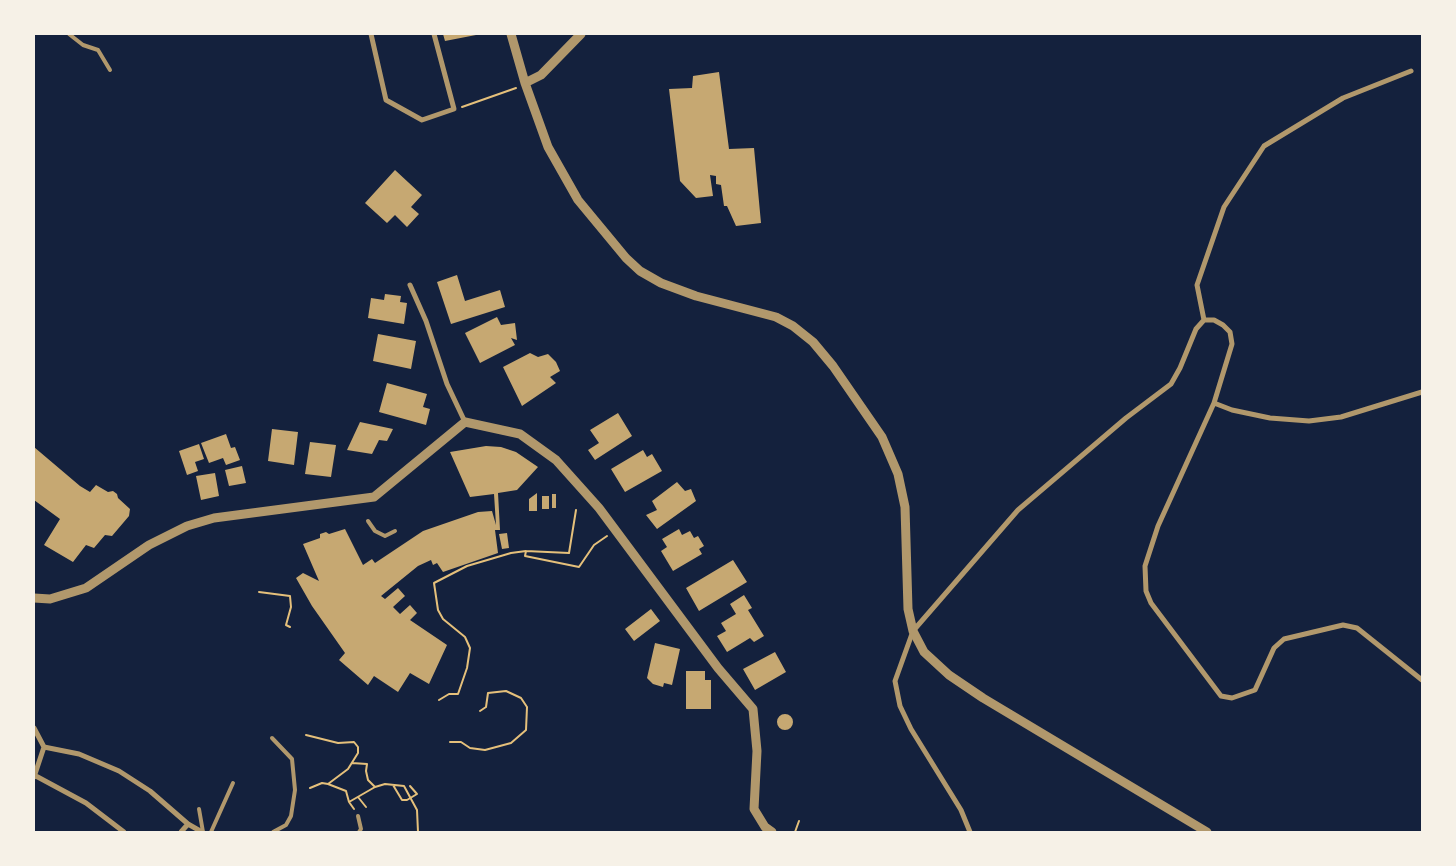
<!DOCTYPE html>
<html>
<head>
<meta charset="utf-8">
<style>
	body { margin:0 }
	#map { position:relative; width:1456px; height:866px; overflow:hidden; background:#14213d; font-family:"Golos Text",sans-serif }
	canvas { display:block }
	.frame { position:absolute; inset:0; border:35px solid #f6f1e7; pointer-events:none }
</style>
</head>
<body>
<div id="map">
<canvas width="1456" height="866"></canvas>
<div class="frame"></div>
</div>
<script>
const ctx = document.querySelector('canvas').getContext('2d');
ctx.lineJoin = 'round';
function fill(path, color) {
  ctx.fillStyle = color;
  ctx.fill(path, 'evenodd');
}
function poly(rows) {
  const path = new Path2D();
  for (const r of rows) {
    if (r.length === 3) {
      path.moveTo(r[0] + r[2], r[1]);
      path.arc(r[0], r[1], r[2], 0, 2 * Math.PI);
      continue;
    }
    path.moveTo(r[0], r[1]);
    for (let i = 2; i < r.length; i += 2) path.lineTo(r[i], r[i + 1]);
  }
  return path;
}
function stroke(path, color, width, dash) {
  ctx.strokeStyle = color;
  ctx.lineWidth = width;
  ctx.lineCap = dash ? 'butt' : 'round';
  ctx.setLineDash(dash || []);
  ctx.stroke(path);
}
fill(poly([
	[443,34,476,34,476,35,445,41],
	[719,72,729,149,754,148,761,223,736,226,727,206,724,206,721,185,716,184,716,176,710,175,713,196,696,198,680,181,669,89,692,88,693,76],
	[395,170,422,195,411,207,419,214,407,227,395,215,387,223,365,203],
	[457,275,465,301,500,290,505,307,451,324,437,282],
	[385,294,401,296,400,302,407,303,404,324,368,318,371,298,384,300],
	[497,317,501,325,515,323,517,340,511,338,515,345,480,363,465,333],
	[378,334,416,341,411,369,373,361],
	[530,353,538,357,548,354,556,362,560,371,550,377,556,383,522,406,503,367],
	[387,383,427,394,423,407,430,409,426,425,379,412],
	[618,413,632,436,595,460,588,450,599,443,590,430],
	[360,422,393,429,387,441,379,440,372,454,347,450],
	[272,429,298,432,294,465,268,461],
	[226,434,231,448,235,447,240,460,226,465,223,458,209,463,201,443],
	[310,442,336,445,331,477,305,474],
	[199,444,204,459,195,462,198,471,187,475,179,451],
	[486,446,501,447,516,452,538,467,517,490,498,493,500,530,495,530,498,553,443,572,437,563,433,565,431,560,418,566,381,596,385,599,398,588,405,596,393,607,400,614,410,605,417,613,410,620,447,645,429,684,410,673,398,692,374,676,368,685,339,660,345,653,312,606,296,578,303,573,319,581,303,544,320,538,320,534,326,532,329,534,345,529,363,565,372,559,375,563,423,531,478,512,492,511,496,525,494,494,470,497,450,452],
	[34,447,80,486,90,492,96,485,108,492,113,491,117,494,118,498,130,509,129,516,112,536,105,535,94,548,86,545,73,562,44,545,60,519,34,500],
	[643,450,647,457,652,454,662,471,625,492,611,469],
	[242,466,246,483,229,486,225,470],
	[215,473,219,496,201,500,196,476],
	[677,482,685,491,691,489,696,501,657,529,646,515,657,510,652,501],
	[537,493,537,511,529,511,529,499],
	[552,494,556,494,556,508,552,508],
	[542,496,549,496,549,509,542,509],
	[679,529,682,535,690,531,694,538,698,536,704,546,699,549,702,554,673,571,661,551,667,547,662,539],
	[507,533,509,548,502,549,499,534],
	[733,560,747,582,699,611,686,588],
	[744,595,752,608,748,610,764,636,754,642,750,638,727,652,717,636,726,631,721,623,736,614,730,604],
	[651,609,660,621,634,641,625,629],
	[655,643,680,649,672,685,664,683,663,687,653,684,647,678],
	[775,652,786,672,755,690,743,669],
	[686,671,705,671,705,680,711,680,711,709,686,709],
	[785,722,8]
]), '#c6a872');
stroke(poly([
	[462,107,516,88],
	[526,551,525,556,579,567,594,545,607,536],
	[259,592,290,596,291,607,286,625,290,627],
	[439,700,449,694,458,694,467,668,470,648,465,637,443,619,438,610,434,583,467,566,511,553,526,551,569,553,576,510],
	[306,735,338,743,354,742,358,747,358,753,348,769,328,784],
	[450,742,461,742,470,748,485,750,511,743,526,730,527,707,521,698,506,691,488,693,486,707,480,711],
	[352,763,367,764,366,771,368,780,375,787],
	[393,785,402,800,407,800,417,794,410,786],
	[310,788,322,783,328,784,346,791,349,802],
	[358,797,366,807],
	[354,809,349,802,375,787,385,784,404,786,417,810,418,832],
	[795,832,799,821]
]), '#e5c07b', 2);
stroke(poly([
	[69,34,83,45,98,50,110,70],
	[368,521,375,531,385,536,395,531],
	[272,738,292,759,295,790,291,816,286,825,273,832],
	[199,809,203,832],
	[358,816,361,829,359,832],
	[211,832,233,783]
]), '#b1986c', 4);
stroke(poly([
	[371,34,386,100,422,120,454,109,434,34],
	[410,285,426,321,447,384,465,422],
	[1204,320,1197,285,1224,207,1264,146,1343,98,1411,71],
	[1214,403,1232,410,1270,418,1309,421,1341,417,1422,392],
	[34,728,44,747,34,777],
	[44,747,79,754,119,771,150,791,188,824,202,832],
	[34,775,86,803,124,832],
	[181,832,188,824],
	[970,832,961,810,911,729,900,706,895,681,913,631,1018,510,1126,418,1171,384,1180,368,1196,329,1204,320,1214,320,1223,325,1230,332,1232,344,1214,403,1158,526,1145,566,1146,591,1151,603,1221,696,1232,698,1255,690,1274,648,1284,639,1343,625,1357,628,1422,680]
]), '#b1986c', 5);
stroke(poly([
	[511,34,525,83,548,147,578,200,626,258,640,271,661,283,696,296,776,317,793,326,813,342,833,366,882,437,898,474,905,507,908,609,913,631,924,652,949,675,983,698,1207,832],
	[525,83,541,75,581,34],
	[34,598,50,599,86,588,149,545,187,526,214,518,374,497,465,422,520,434,556,460,599,508,718,668,753,709,757,751,754,809,765,827,772,832]
]), '#b1986c', 9);
</script>
</body>
</html>
